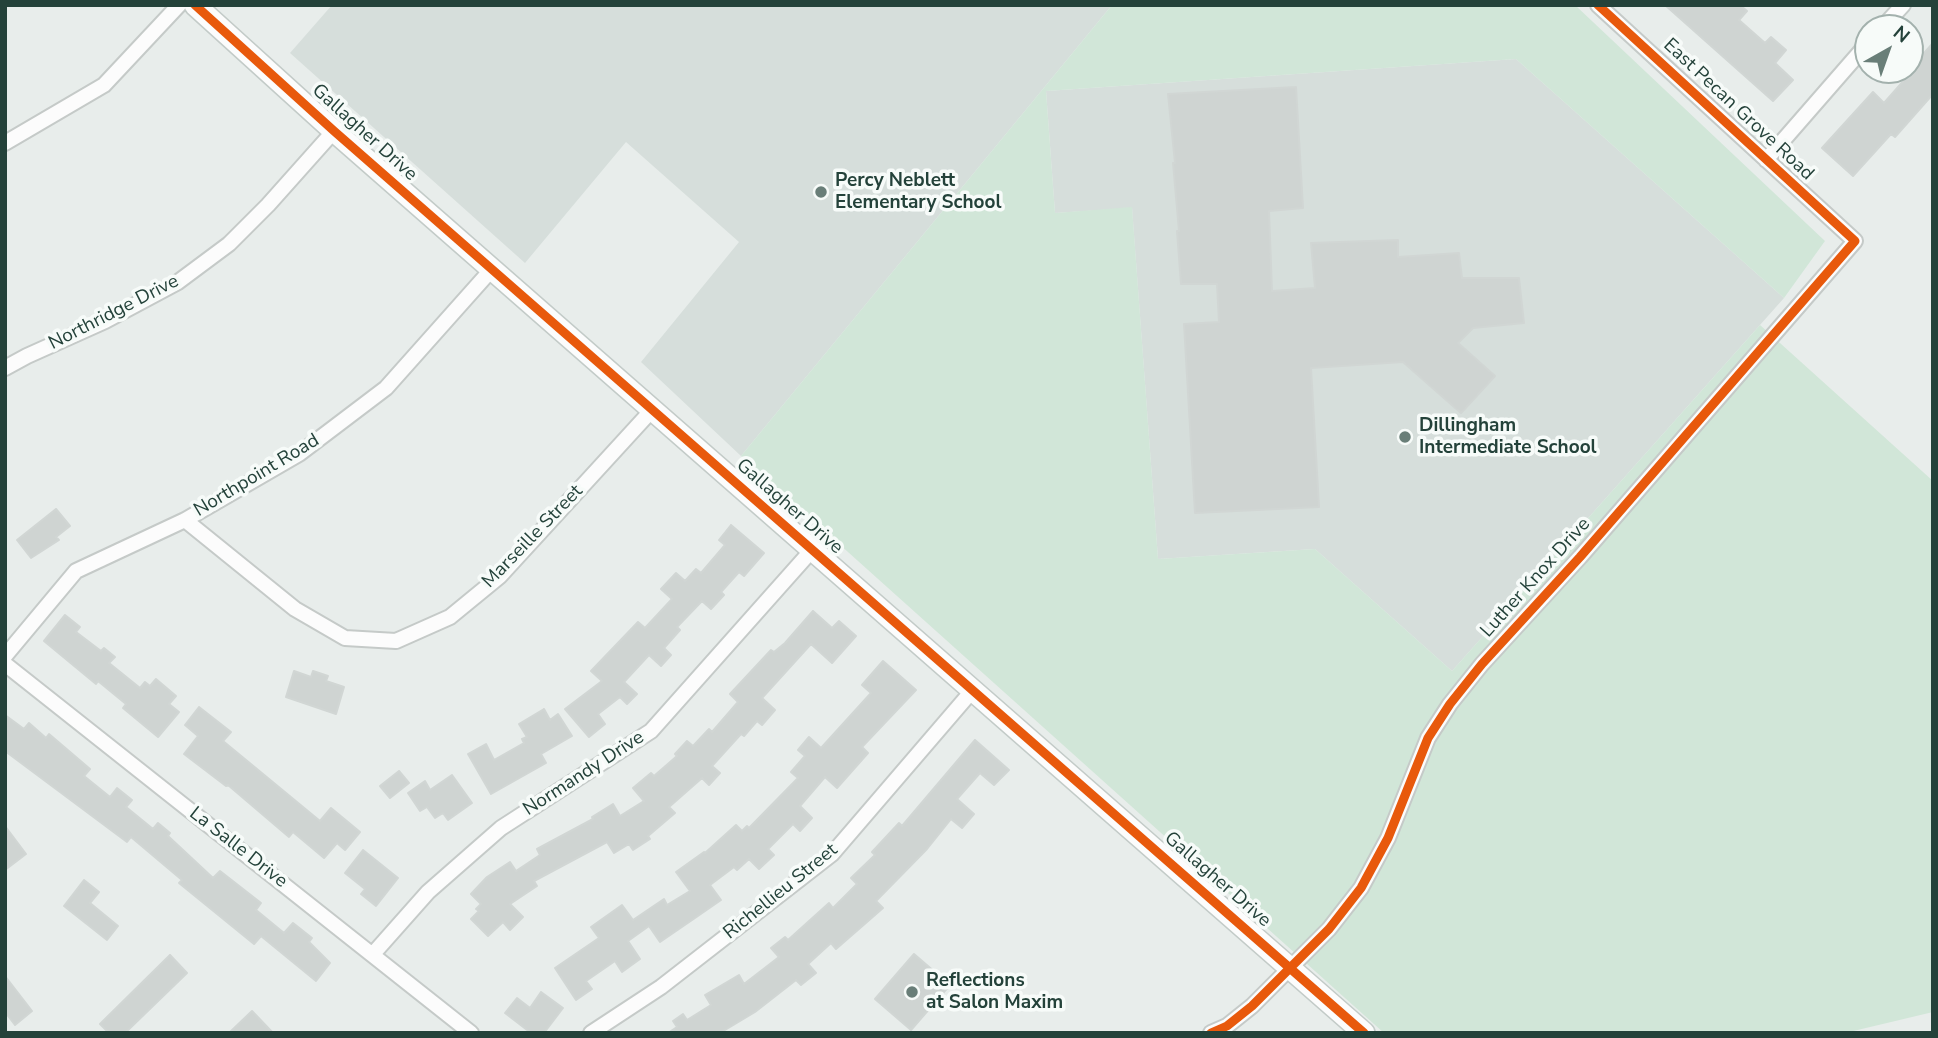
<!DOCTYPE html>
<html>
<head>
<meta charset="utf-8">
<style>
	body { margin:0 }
	#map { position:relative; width:1938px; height:1038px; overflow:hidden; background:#e8edeb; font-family:"Nunito Sans",sans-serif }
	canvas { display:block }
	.frame { position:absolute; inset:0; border:7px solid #24423a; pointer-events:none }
	.north { position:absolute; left:1854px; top:14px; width:70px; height:70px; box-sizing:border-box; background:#f7fbf9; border:2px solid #a3b1ad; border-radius:50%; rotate:40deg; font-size:19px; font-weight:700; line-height:28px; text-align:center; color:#24423a }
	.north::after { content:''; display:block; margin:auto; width:24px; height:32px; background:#697e78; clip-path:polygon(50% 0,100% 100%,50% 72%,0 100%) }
</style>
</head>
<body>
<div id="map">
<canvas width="1938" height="1038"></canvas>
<div class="frame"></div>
<div class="north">N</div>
</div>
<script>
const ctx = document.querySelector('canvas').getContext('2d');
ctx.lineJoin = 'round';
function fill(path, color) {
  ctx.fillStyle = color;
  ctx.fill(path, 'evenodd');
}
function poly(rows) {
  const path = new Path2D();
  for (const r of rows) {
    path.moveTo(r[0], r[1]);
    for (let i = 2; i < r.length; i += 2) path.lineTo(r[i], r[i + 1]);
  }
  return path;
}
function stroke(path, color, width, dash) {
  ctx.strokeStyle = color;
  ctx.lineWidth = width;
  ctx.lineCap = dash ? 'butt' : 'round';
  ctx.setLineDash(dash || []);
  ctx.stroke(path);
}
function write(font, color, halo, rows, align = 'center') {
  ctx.font = font + ' "Nunito Sans",sans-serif';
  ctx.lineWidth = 7;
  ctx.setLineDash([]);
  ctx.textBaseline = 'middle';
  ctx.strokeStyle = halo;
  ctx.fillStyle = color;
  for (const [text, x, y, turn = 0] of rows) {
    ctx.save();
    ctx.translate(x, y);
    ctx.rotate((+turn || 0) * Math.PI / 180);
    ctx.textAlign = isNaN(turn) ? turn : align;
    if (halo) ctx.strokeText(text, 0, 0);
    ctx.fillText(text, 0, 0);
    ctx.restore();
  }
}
fill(poly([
	[332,5,1112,5,741,456,641,362,739,242,626,142,525,263,290,53],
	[1516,59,1784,298,1452,671,1315,549,1158,559,1132,208,1055,213,1046,91]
]), '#d6dedb');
fill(poly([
	[1112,5,1575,5,1825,241,1784,298,1516,59,1046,91,1055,213,1132,207,1158,559,1315,549,1452,671,1760,325,1933,481,1933,1012,1845,1033,1384,1033,741,456]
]), '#d1e6d8');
const building = poly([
	[1665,5,1740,5,1747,11,1739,20,1765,43,1771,37,1786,50,1775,63,1793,80,1773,101,1665,5],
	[1933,43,1933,94,1895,137,1891,134,1853,176,1822,148,1873,92,1884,103,1906,78,1898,70,1910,70,1910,54,1917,61,1933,43],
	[1296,87,1303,208,1269,211,1272,291,1315,288,1311,243,1398,240,1398,257,1459,253,1462,278,1519,278,1524,323,1473,328,1458,343,1495,376,1461,413,1403,362,1311,368,1319,507,1195,513,1184,324,1219,322,1217,284,1181,284,1177,231,1179,231,1173,163,1175,163,1168,94,1296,87],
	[56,509,70,526,56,537,59,540,31,558,17,540,56,509],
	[731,525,764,553,744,576,739,572,721,592,724,595,711,609,702,601,677,627,680,630,664,648,671,655,661,666,649,655,624,682,637,694,627,704,620,697,598,714,605,724,589,737,565,709,602,681,591,671,638,622,645,628,672,599,661,589,676,573,685,581,696,569,701,573,725,545,719,540,731,525],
	[813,611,832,628,839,621,856,636,832,663,811,644,762,698,775,710,762,725,757,721,744,736,741,734,712,766,720,773,709,785,702,778,669,807,675,813,648,836,650,839,633,850,629,844,614,853,607,842,534,881,537,886,510,904,523,917,510,930,503,922,488,936,471,919,479,911,476,909,481,904,471,894,487,877,510,862,516,871,540,855,537,849,593,819,592,817,613,804,620,816,644,801,633,788,651,773,654,776,677,756,675,754,687,741,693,746,709,729,712,732,738,702,730,694,771,650,774,652,785,643,813,611],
	[65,615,80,627,76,632,101,651,104,648,115,657,109,663,140,688,145,682,150,686,156,679,176,696,169,704,179,712,158,737,123,708,126,704,98,681,96,684,44,641,65,615],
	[883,661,916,690,862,747,868,753,837,788,825,777,800,806,812,818,800,831,793,824,768,849,774,855,759,869,749,859,737,870,734,867,710,885,721,900,695,918,660,942,649,926,628,941,640,959,622,972,615,961,586,981,592,989,576,1000,555,968,599,938,591,927,622,905,633,920,664,899,667,905,690,891,676,872,704,852,705,853,736,825,742,831,747,826,749,828,798,778,791,772,805,756,798,750,809,737,821,748,871,693,862,685,883,661],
	[294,671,311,677,313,671,328,676,326,681,344,687,336,714,286,697,294,671],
	[199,707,231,732,223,741,320,821,331,808,360,832,345,850,337,843,324,858,293,832,289,837,228,785,226,786,184,754,198,736,185,725,199,707],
	[544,709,550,720,558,714,572,736,541,754,546,763,491,794,468,754,486,744,494,760,524,743,522,739,527,737,519,724,544,709],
	[5,715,24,729,29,723,46,738,49,734,90,769,84,776,110,797,117,788,132,800,126,807,153,829,158,823,170,833,168,836,213,878,220,871,261,903,256,910,284,933,293,923,312,938,309,942,330,963,316,981,261,936,254,944,179,883,182,880,131,837,127,842,5,751,5,715],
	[975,740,1009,770,994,785,980,773,957,799,974,814,962,828,951,819,927,849,876,901,883,908,836,949,831,943,808,964,816,973,801,985,796,980,755,1012,720,1033,668,1033,677,1027,673,1021,683,1014,687,1020,711,1005,705,995,739,975,744,984,779,957,771,948,785,937,788,940,829,903,833,908,857,884,851,878,875,855,872,852,899,823,902,826,975,740],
	[399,771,409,783,390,798,380,786,399,771],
	[452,775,472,803,448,820,443,813,435,818,427,807,420,811,408,793,425,781,430,790,452,775],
	[5,826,26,854,5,870,5,826],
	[363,850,398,878,376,906,361,894,365,889,345,873,363,850],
	[84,880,99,892,90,903,118,926,107,940,64,906,84,880],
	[914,954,950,985,911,1030,875,999,914,954],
	[170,955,187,973,125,1033,109,1033,100,1024,170,955],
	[5,976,32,1011,15,1025,5,1012,5,976],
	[541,992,563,1008,544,1033,531,1033,505,1013,517,998,530,1008,541,992],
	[252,1011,273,1033,229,1033,252,1011]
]);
fill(building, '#cfd4d2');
stroke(building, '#d1d6d4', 2);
const street = poly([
	[1882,28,1903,5],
	[5,143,104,85,179,5],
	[1766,160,1868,43],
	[5,368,27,356,105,321,178,282,229,244,268,205,334,131],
	[185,520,295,609,345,638,396,641,450,617,500,576,652,410],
	[5,656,76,571,185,520,299,454,386,388,492,269],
	[5,664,471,1033],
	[373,954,428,892,501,828,651,731,812,550],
	[591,1033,661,987,832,854,972,691],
	[1211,1033,1227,1026,1252,1006,1329,929,1361,888,1388,838,1428,738,1450,704,1482,664,1580,557,1855,241,1598,5]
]);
const secondary = poly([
	[195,5,334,131,1364,1033]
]);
stroke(street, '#c5cac8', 18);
stroke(secondary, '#c3cbc8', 24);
stroke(street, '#fcfcfc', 14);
stroke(secondary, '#fcfcfc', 21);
stroke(poly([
	[195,5,334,131,1364,1033],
	[1211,1033,1227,1026,1252,1006,1329,929,1361,888,1388,838,1428,738,1450,704,1482,664,1580,557,1855,241,1598,5]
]), '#e8590c', 9);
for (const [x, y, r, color] of [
	[821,192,7,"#697e78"],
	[1405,437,7,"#697e78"],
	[912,992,7,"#697e78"]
]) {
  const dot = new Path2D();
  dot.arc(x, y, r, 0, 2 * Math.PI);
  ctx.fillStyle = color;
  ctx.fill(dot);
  stroke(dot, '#f7fbf9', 2.5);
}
write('19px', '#24423a', '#f7fbf9', [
	["East Pecan Grove Road",1738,110,43],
	["Gallagher Drive",364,133,42],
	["Northridge Drive",114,313,-27],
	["Northpoint Road",257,476,-31],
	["Gallagher Drive",789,507,41],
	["Marseille Street",533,537,-46],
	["Luther Knox Drive",1536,578,-48],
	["Normandy Drive",584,774,-33],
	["La Salle Drive",238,848,38],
	["Gallagher Drive",1217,880,41],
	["Richellieu Street",781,892,-39]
]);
write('bold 19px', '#24423a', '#f7fbf9', [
	["Percy Neblett",835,181],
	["Elementary School",835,203],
	["Dillingham",1419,426],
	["Intermediate School",1419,448],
	["Reflections",926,981],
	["at Salon Maxim",926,1003]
], 'left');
</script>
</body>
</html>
